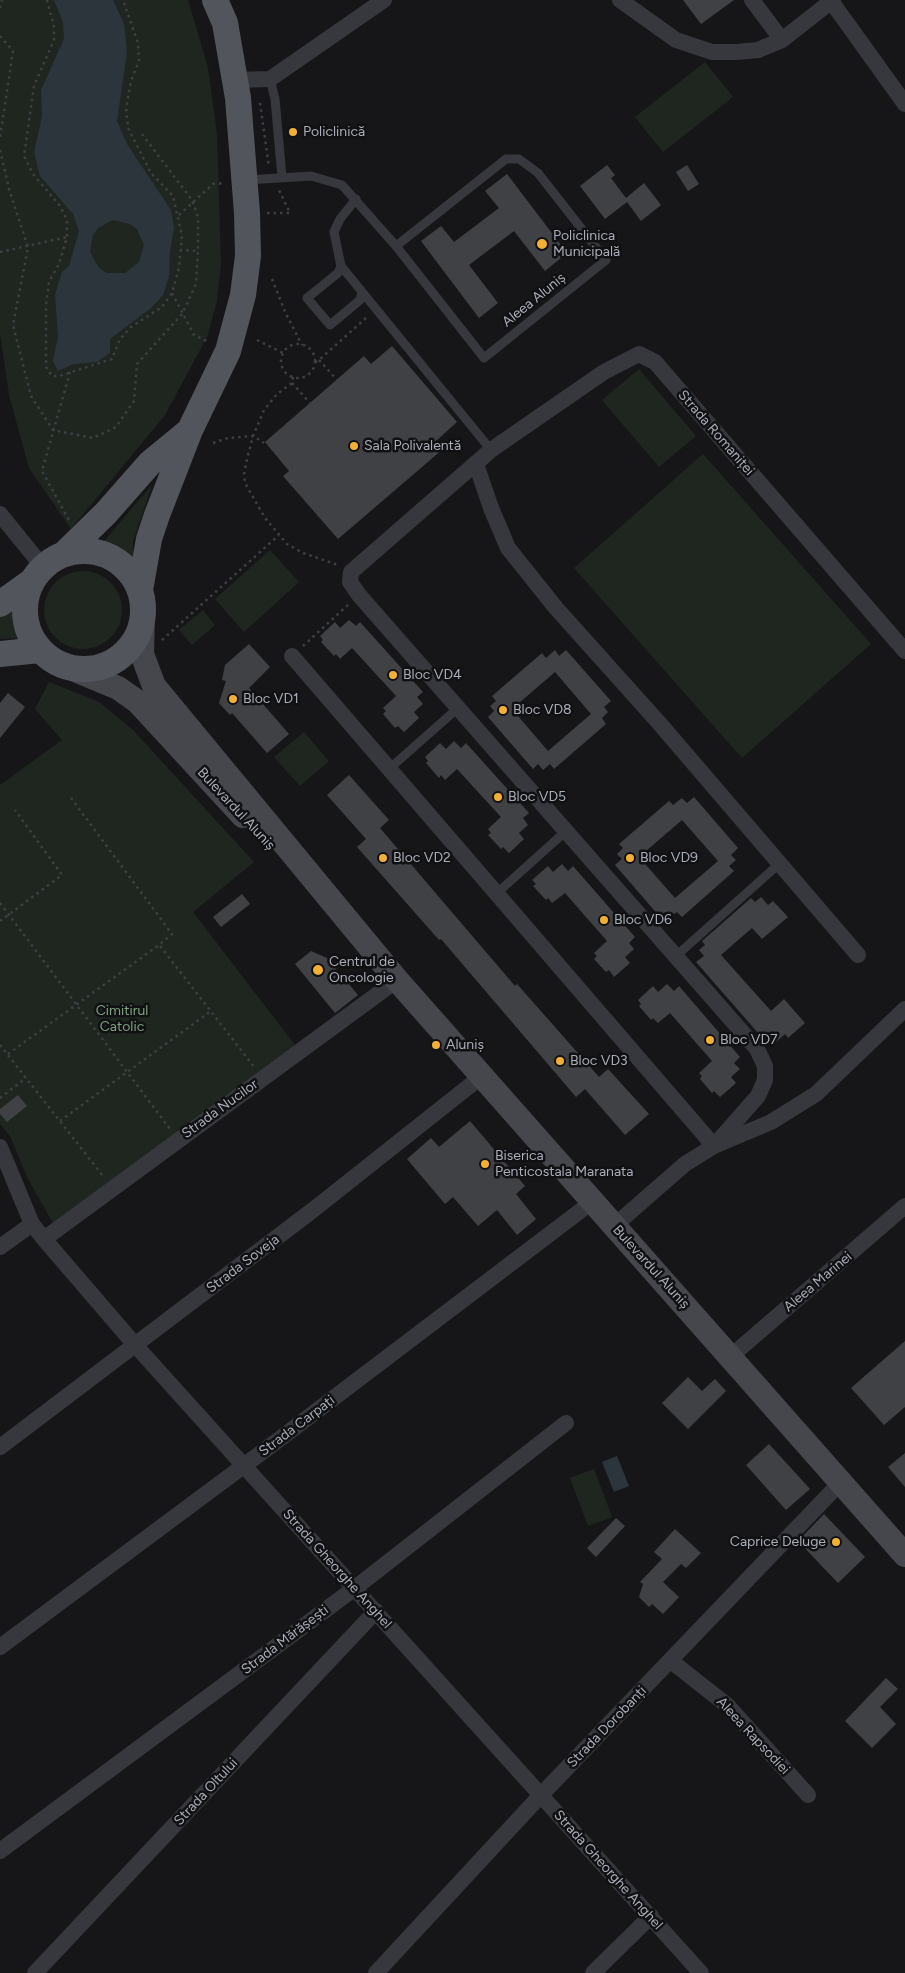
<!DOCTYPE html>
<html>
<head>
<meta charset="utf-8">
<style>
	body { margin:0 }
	canvas { display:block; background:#161618 }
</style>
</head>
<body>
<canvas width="905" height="1973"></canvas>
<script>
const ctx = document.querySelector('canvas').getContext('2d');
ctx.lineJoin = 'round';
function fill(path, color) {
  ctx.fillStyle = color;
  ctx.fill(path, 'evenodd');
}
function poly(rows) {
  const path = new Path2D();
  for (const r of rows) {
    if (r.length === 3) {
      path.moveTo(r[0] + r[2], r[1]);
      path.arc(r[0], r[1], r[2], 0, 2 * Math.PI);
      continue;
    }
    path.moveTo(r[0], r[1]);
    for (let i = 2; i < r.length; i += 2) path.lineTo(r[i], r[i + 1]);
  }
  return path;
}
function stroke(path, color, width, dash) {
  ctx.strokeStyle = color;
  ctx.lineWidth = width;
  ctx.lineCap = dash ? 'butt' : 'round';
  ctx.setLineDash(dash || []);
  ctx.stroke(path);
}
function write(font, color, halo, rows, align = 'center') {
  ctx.font = font + ' Figtree,sans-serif';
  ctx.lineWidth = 5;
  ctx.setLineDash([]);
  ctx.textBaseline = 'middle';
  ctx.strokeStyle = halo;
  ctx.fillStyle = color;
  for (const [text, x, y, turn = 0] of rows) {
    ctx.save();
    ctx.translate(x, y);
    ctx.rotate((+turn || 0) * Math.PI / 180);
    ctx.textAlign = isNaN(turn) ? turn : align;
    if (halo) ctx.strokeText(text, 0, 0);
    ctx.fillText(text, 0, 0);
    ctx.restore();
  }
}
fill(poly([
	[0,0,188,0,208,68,217,134,221,264,217,301,207,337,165,415,71,529,29,468,9,395,0,333],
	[705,62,733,97,663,152,635,117],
	[639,369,696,436,659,467,602,400],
	[703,454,871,644,742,758,574,568],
	[152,485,133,542,133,562,104,541],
	[270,550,299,582,244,632,215,599],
	[83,610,39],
	[15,604,16,627,23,638,0,639,0,615],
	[203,610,215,625,192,645,179,630],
	[49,682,99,702,133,730,254,862,193,912,295,1045,53,1223,28,1179,10,1136,0,1124,0,785,62,740,35,709],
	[304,732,329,761,300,786,274,757],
	[594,1469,612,1517,588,1526,570,1478]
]), '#1e261f');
fill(poly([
	[54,0,113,0,124,24,127,52,117,121,127,144,171,210,174,228,170,252,169,277,163,295,151,308,110,339,110,353,97,362,74,364,58,371,53,361,58,337,55,295,62,272,69,266,79,231,73,214,40,176,34,152,42,116,41,90,64,39,63,22],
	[113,220,130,224,137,229,144,245,139,262,125,273,107,273,99,268,90,252,93,235,98,228],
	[617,1456,629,1486,614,1492,602,1462]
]), '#2c353c');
fill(poly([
	[683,0,734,0,701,24],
	[607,165,615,175,611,178,626,198,644,183,661,205,641,221,627,202,605,219,580,186],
	[687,165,699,184,688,191,676,172],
	[507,174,567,253,545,271,514,231,469,265,498,303,479,318,421,241,441,226,454,242,499,208,485,191],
	[392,346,457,422,436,441,443,449,338,539,283,476,289,471,265,442,364,356,371,364],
	[349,620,356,626,360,622,423,692,417,697,423,704,414,712,419,718,404,732,398,726,395,728,383,714,386,711,383,708,396,696,352,648,340,659,336,654,334,656,321,642,323,640,320,636,335,622,340,628],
	[249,644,270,667,249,688,289,734,267,753,232,713,230,715,219,703,226,681,222,680,225,665],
	[555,650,559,656,566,650,611,701,604,707,608,712,602,718,606,724,554,769,550,764,543,770,538,764,533,769,488,717,494,711,490,706,496,701,492,696,542,653,546,658],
	[555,672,591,714,548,751,512,709],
	[8,693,25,707,0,738,0,703],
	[454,741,461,748,466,743,529,813,523,818,528,825,519,833,524,839,509,853,503,847,501,849,488,835,491,833,488,829,501,817,457,769,445,780,441,775,439,778,426,763,428,761,425,757,440,743,446,749],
	[349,775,389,820,380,828,515,986,517,984,599,1077,608,1069,649,1114,625,1135,585,1089,576,1097,441,939,439,940,357,847,366,839,327,795],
	[694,797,738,848,731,855,736,860,729,866,734,871,682,917,677,912,670,917,665,912,660,917,615,865,622,859,617,854,623,848,619,844,669,801,673,805,682,798,687,803],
	[682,820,718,861,675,898,639,857],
	[562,864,568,871,573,866,635,937,629,943,634,949,625,957,630,963,614,977,609,970,606,972,594,959,597,956,594,953,607,941,565,893,552,903,548,898,546,900,533,886,536,884,532,880,548,866,553,872],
	[242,894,250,904,221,927,213,917],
	[761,897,768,905,773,901,788,917,762,939,752,928,721,955,771,1011,784,999,805,1023,788,1038,785,1034,775,1043,770,1038,766,1042,696,962,704,956,699,950,705,945,702,941,751,898,755,902],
	[311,951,327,958,358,995,335,1013,295,964],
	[667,984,674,991,679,986,740,1057,734,1063,740,1069,731,1077,736,1083,720,1097,714,1091,712,1093,700,1079,702,1076,699,1073,712,1061,670,1013,658,1023,653,1018,651,1020,639,1006,641,1004,638,1000,653,986,658,992],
	[18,1095,27,1106,7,1122,0,1114,0,1109],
	[470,1121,525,1186,516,1194,536,1219,517,1235,497,1210,478,1226,453,1197,445,1204,407,1159,431,1138,439,1147],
	[905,1341,905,1407,884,1425,851,1388],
	[688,1377,702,1391,715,1379,726,1391,688,1429,662,1403],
	[769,1444,810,1489,786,1510,746,1465],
	[905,1453,905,1487,888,1467],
	[824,1514,865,1557,838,1583,798,1541],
	[616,1518,625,1526,596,1557,587,1548],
	[675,1529,701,1553,686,1568,681,1564,663,1582,679,1597,663,1614,652,1604,649,1607,639,1597,643,1584,640,1582,662,1559,654,1552],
	[886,1678,898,1689,880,1707,896,1724,872,1748,845,1721]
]), '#404145');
stroke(poly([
	[47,0,54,27,54,40,34,86,24,156,33,174,60,206,67,220,67,237,59,264,49,282,46,305,46,367,52,376,59,376,112,359,120,339,131,327,162,307,172,293,179,268,182,236,173,196,151,173,128,128,126,108,131,81,139,61,138,43,123,0],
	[0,8,2,0],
	[0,36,13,51,0,138],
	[260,103,269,167],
	[142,134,192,200,198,217,198,251],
	[0,150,9,189,28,247,13,325,31,396,53,430,93,438,116,427,134,401,137,364,182,314,196,284,198,251,181,250],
	[267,213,290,213,279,190],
	[179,215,213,184,225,183],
	[0,252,67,237],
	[272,279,286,314,302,345],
	[172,293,194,335,209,342],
	[257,340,283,353],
	[298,361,17],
	[319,360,337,380],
	[315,362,319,360,367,317],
	[70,372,42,471,70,522],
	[293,377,292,383,277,394,264,410,253,436,247,459,244,474,245,483,265,518,287,544,303,553,338,565],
	[292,383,310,403],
	[213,443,228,438,253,436,264,443],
	[162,640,279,535],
	[303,646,349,604],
	[0,903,170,1129],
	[0,921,62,875,15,810],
	[160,946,255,1068],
	[0,1045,103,1176],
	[8,1054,159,945,172,934,71,798],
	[0,1098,26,1078],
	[60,1121,211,1011]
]), '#3d3f44', 2.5, [2.5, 4]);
stroke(poly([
	[270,79,275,99,282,177],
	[246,180,311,176,342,185,396,246,484,358,606,260,538,173,519,159,506,159,396,246],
	[356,199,340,219,334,232,341,266,491,450],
	[341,266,338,273,307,298,330,325,360,300,362,293],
	[389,769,458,708],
	[496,894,566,831],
	[676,956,779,864]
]), '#37383d', 9);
stroke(poly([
	[620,0,676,40,712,52,737,52,758,50,782,40,833,0],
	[752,0,782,40],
	[831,1,905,104],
	[235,80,270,79,384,0],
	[476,464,491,508,508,548,556,608,660,724,858,955],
	[0,514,43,567],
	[292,656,714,1146],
	[714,1146,758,1096,765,1080,765,1066,757,1049,359,595,350,582,351,572,491,450,604,372,639,354,655,362,905,651],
	[0,1147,32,1224,44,1239,136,1346,701,1973],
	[614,1226,685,1164,714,1146,771,1122,816,1094,905,1009],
	[44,1239,397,980],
	[0,1247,32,1224],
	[730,1357,905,1206],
	[0,1447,313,1210,482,1076],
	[0,1647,277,1441,592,1202],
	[671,1661,728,1706,808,1795],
	[0,1851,355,1588,566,1423],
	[35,1973,376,1611],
	[376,1973,541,1795,841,1482],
	[593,1973,651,1916]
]), '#37383d', 16);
stroke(poly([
	[143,611,142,654,154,686,397,980,905,1555],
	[58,663,118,688,138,702,243,816]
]), '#45474d', 24);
stroke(poly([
	[84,610,59],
	[64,554,106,513,150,463,189,431],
	[140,590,149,539,157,515,190,430,228,351,243,295,248,256,247,213,238,98,225,23,215,0],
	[0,604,32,581],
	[0,654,40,650]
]), '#53555c', 26);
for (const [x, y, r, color] of [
	[293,132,5,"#f2b134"],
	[542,244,6,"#f2b134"],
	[354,446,5,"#f2b134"],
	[393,675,5,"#f2b134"],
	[233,699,5,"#f2b134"],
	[503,710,5,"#f2b134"],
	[498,797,5,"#f2b134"],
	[383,858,5,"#f2b134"],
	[630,858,5,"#f2b134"],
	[604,920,5,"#f2b134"],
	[318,970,6,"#f2b134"],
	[710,1040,5,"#f2b134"],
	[436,1045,5,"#f2b134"],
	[560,1061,5,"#f2b134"],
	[485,1164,5,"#f2b134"],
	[836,1542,5,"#f2b134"]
]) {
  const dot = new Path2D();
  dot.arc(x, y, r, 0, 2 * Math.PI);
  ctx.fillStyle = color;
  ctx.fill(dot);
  stroke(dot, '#111113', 2);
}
write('14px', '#a8adb8', '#111113', [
	["Policlinică",303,132],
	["Policlinica",553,236],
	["Municipală",553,252],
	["Sala Polivalentă",364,446],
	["Bloc VD4",403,675],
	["Bloc VD1",243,699],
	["Bloc VD8",513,710],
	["Bloc VD5",508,797],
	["Bloc VD2",393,858],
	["Bloc VD9",640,858],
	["Bloc VD6",614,920],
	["Centrul de",329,962],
	["Oncologie",329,978],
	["Bloc VD7",720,1040],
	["Aluniș",446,1045],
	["Bloc VD3",570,1061],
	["Biserica",495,1156],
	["Penticostala Maranata",495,1172],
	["Caprice Deluge",826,1542,"right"]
], 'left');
write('14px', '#a8adb8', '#111113', [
	["Aleea Aluniș",534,300,-39],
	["Strada Romaniței",716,433,49],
	["Bulevardul Aluniș",236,809,47],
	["Strada Nucilor",220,1109,-36],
	["Strada Soveja",243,1264,-37],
	["Bulevardul Aluniș",651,1267,48],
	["Aleea Marinei",818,1282,-40],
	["Strada Carpați",297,1426,-37],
	["Strada Gheorghe Anghel",337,1569,48],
	["Strada Mărășești",285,1640,-37],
	["Strada Dorobanți",607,1727,-46],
	["Aleea Rapsodiei",753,1736,47],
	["Strada Oltului",206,1792,-47],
	["Strada Gheorghe Anghel",608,1870,48]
]);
write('14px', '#7fa381', '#111113', [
	["Cimitirul",122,1011],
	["Catolic",122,1027]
]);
</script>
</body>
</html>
